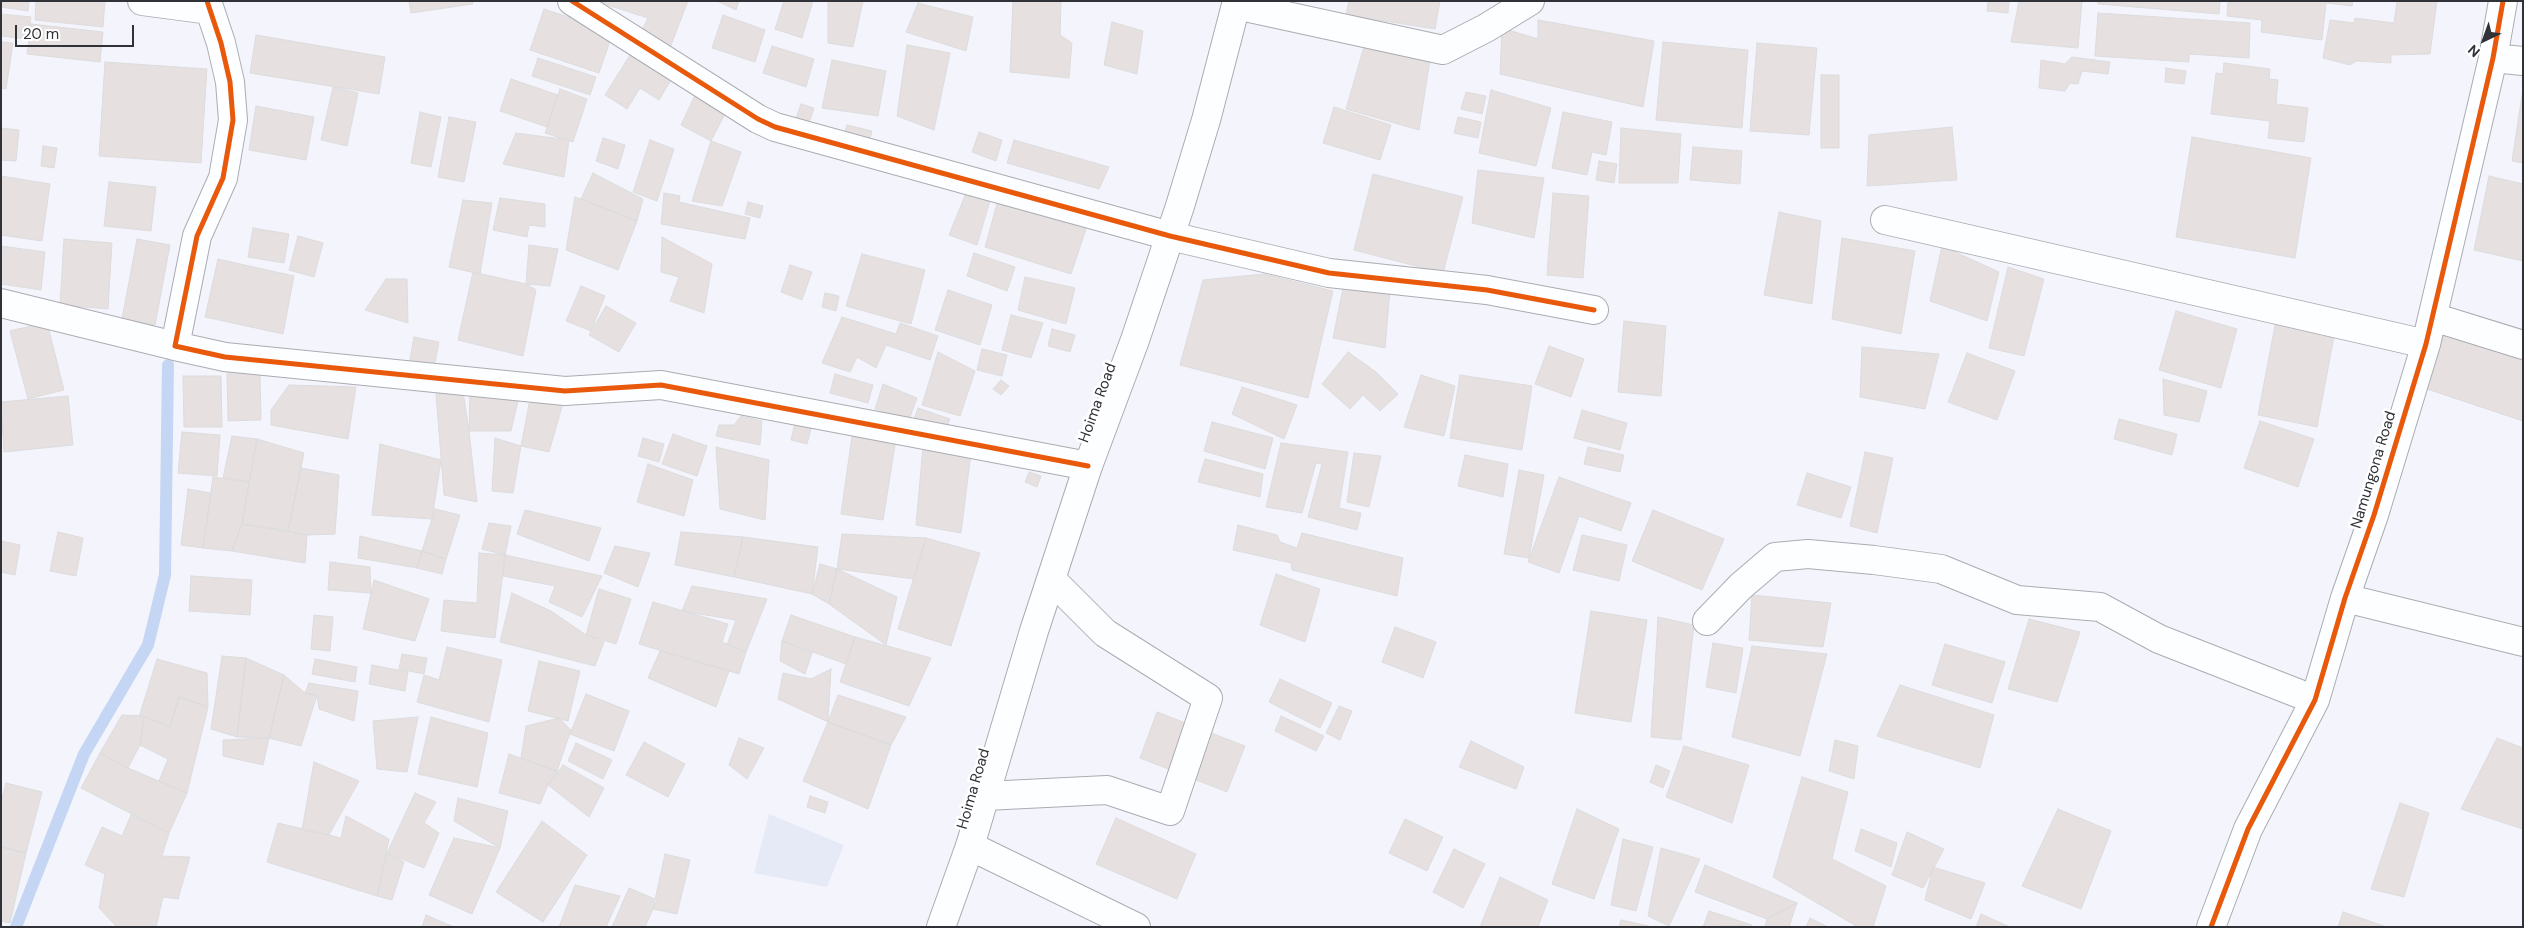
<!DOCTYPE html>
<html>
<head>
<meta charset="utf-8">
<style>
	body { margin:0 }
	#map { position:relative; width:2524px; height:928px; overflow:hidden; background:#f4f5fc; font-family:"DM Sans",sans-serif }
	canvas { display:block }
	.frame { position:absolute; inset:0; border:2px solid #313237; pointer-events:none }
	.north { position:absolute; left:2459px; top:15px; width:50px; height:50px; -webkit-text-stroke:4px #fff; paint-order:stroke; rotate:222deg; font-size:14px; font-weight:700; line-height:20px; text-align:center; color:#313237 }
	.north::after { content:''; display:block; margin:auto; width:18px; height:22px; background:#313237; clip-path:polygon(50% 0,100% 100%,50% 72%,0 100%) }
	.scale { position:absolute; left:15px; top:25px; width:119px; height:22px; box-sizing:border-box; border:2px solid #313237; border-top:0; padding-left:6px; font-size:15px; line-height:18px; white-space:nowrap; color:#313237; -webkit-text-stroke:4px #fff; paint-order:stroke }
</style>
</head>
<body>
<div id="map">
<canvas width="2524" height="928"></canvas>
<div class="frame"></div>
<div class="north">N</div>
<div class="scale">20 m</div>
</div>
<script>
const ctx = document.querySelector('canvas').getContext('2d');
ctx.lineJoin = 'round';
function fill(path, color) {
  ctx.fillStyle = color;
  ctx.fill(path, 'evenodd');
}
function poly(rows) {
  const path = new Path2D();
  for (const r of rows) {
    path.moveTo(r[0], r[1]);
    for (let i = 2; i < r.length; i += 2) path.lineTo(r[i], r[i + 1]);
  }
  return path;
}
function stroke(path, color, width, dash) {
  ctx.strokeStyle = color;
  ctx.lineWidth = width;
  ctx.lineCap = dash ? 'butt' : 'round';
  ctx.setLineDash(dash || []);
  ctx.stroke(path);
}
function write(font, color, halo, rows, align = 'center') {
  ctx.font = font + ' "DM Sans",sans-serif';
  ctx.lineWidth = 5;
  ctx.setLineDash([]);
  ctx.textBaseline = 'middle';
  ctx.strokeStyle = halo;
  ctx.fillStyle = color;
  for (const [text, x, y, turn = 0] of rows) {
    ctx.save();
    ctx.translate(x, y);
    ctx.rotate((+turn || 0) * Math.PI / 180);
    ctx.textAlign = isNaN(turn) ? turn : align;
    if (halo) ctx.strokeText(text, 0, 0);
    ctx.fillText(text, 0, 0);
    ctx.restore();
  }
}
fill(poly([
	[769,814,844,845,827,887,754,873]
]), '#e6eaf7');
stroke(poly([
	[16,927,84,754,148,645,165,575,168,365]
]), '#c4d6f3', 12);
const building = poly([
	[1,1,29,1,28,11,1,7,1,1],
	[36,1,105,1,103,27,35,20,36,1],
	[409,1,472,1,473,4,411,13,409,1],
	[595,1,688,1,670,48,640,34,648,18,595,1],
	[717,1,739,1,736,10,717,1],
	[784,1,813,1,802,38,775,29,784,1],
	[828,1,863,1,853,47,828,43,828,1],
	[1013,1,1061,1,1060,35,1072,43,1069,78,1010,72,1013,1],
	[1349,1,1440,1,1435,29,1346,15,1349,1],
	[1988,1,2009,1,2008,13,1987,11,1988,1],
	[2019,1,2082,1,2078,48,2011,42,2019,1],
	[2098,1,2220,1,2219,14,2098,4,2098,1],
	[2228,1,2353,1,2352,6,2326,3,2322,40,2261,32,2262,20,2227,16,2228,1],
	[2397,1,2437,1,2430,54,2391,55,2391,63,2356,61,2350,65,2323,58,2330,20,2354,23,2355,18,2394,23,2397,1],
	[918,3,973,17,966,51,906,32,918,3],
	[544,9,613,32,599,73,530,50,544,9],
	[2098,13,2250,23,2249,58,2189,54,2189,62,2095,56,2098,13],
	[1,14,31,17,28,39,1,36,1,14],
	[723,15,765,30,755,62,712,48,723,15],
	[1538,20,1654,41,1643,107,1500,74,1502,28,1538,39,1538,20],
	[1112,22,1143,31,1137,74,1104,65,1112,22],
	[31,24,103,32,100,62,27,54,31,24],
	[256,35,385,57,379,94,250,73,256,35],
	[1,42,13,43,6,89,1,88,1,42],
	[1663,42,1748,50,1742,128,1656,120,1663,42],
	[1365,43,1430,60,1419,130,1346,109,1365,43],
	[1757,43,1817,48,1809,135,1750,131,1757,43],
	[907,45,950,53,934,130,897,116,907,45],
	[772,46,814,59,806,87,763,73,772,46],
	[630,55,671,80,659,100,640,88,627,109,605,95,630,55],
	[2072,57,2110,62,2108,74,2082,71,2078,84,2070,83,2065,91,2039,88,2041,60,2065,64,2072,57],
	[538,58,596,77,590,95,532,76,538,58],
	[832,60,886,71,878,116,822,108,832,60],
	[105,62,207,69,201,163,99,156,105,62],
	[2224,63,2270,69,2269,79,2278,80,2276,104,2308,108,2304,142,2268,138,2270,121,2211,114,2216,73,2223,74,2224,63],
	[2166,68,2186,71,2184,84,2165,82,2166,68],
	[1821,75,1839,75,1839,148,1821,148,1821,75],
	[511,79,558,95,547,127,500,111,511,79],
	[333,87,358,93,347,146,321,140,333,87],
	[560,89,587,99,573,142,545,133,560,89],
	[2523,89,2523,163,2512,161,2523,89],
	[1491,90,1551,108,1536,166,1479,153,1491,90],
	[697,91,728,108,711,141,681,125,697,91],
	[1466,92,1486,96,1482,114,1461,109,1466,92],
	[801,104,814,108,808,126,795,121,801,104],
	[256,106,314,117,306,160,249,150,256,106],
	[1334,107,1391,125,1380,160,1323,143,1334,107],
	[420,112,441,117,431,167,411,163,420,112],
	[1563,112,1612,122,1606,155,1592,152,1587,175,1552,168,1563,112],
	[449,117,476,122,464,182,438,177,449,117],
	[1458,117,1481,122,1478,138,1454,133,1458,117],
	[847,125,872,131,867,149,842,142,847,125],
	[1952,127,1957,180,1867,186,1869,135,1952,127],
	[1,128,19,130,16,161,1,160,1,128],
	[1621,128,1681,134,1678,183,1619,183,1621,128],
	[979,132,1002,140,996,161,972,152,979,132],
	[516,133,569,140,564,177,503,164,516,133],
	[2192,137,2311,158,2295,258,2176,237,2192,137],
	[603,138,625,145,618,169,596,161,603,138],
	[650,140,674,149,657,201,633,192,650,140],
	[1014,140,1109,167,1099,189,1007,163,1014,140],
	[711,141,741,152,722,206,692,201,711,141],
	[43,146,57,148,54,168,41,166,43,146],
	[1693,147,1742,151,1740,184,1690,180,1693,147],
	[1599,161,1617,164,1614,183,1596,180,1599,161],
	[1478,170,1544,178,1534,238,1472,223,1478,170],
	[593,173,643,199,637,221,581,199,593,173],
	[1373,174,1463,197,1443,273,1354,250,1373,174],
	[1,176,50,184,42,241,1,235,1,176],
	[2489,176,2523,184,2523,261,2474,250,2489,176],
	[109,182,156,187,151,231,104,226,109,182],
	[968,188,991,197,977,245,949,235,968,188],
	[664,193,680,196,679,202,750,218,745,239,661,224,664,193],
	[1000,193,1088,223,1071,274,985,247,1000,193],
	[1553,193,1589,196,1583,278,1547,275,1553,193],
	[575,197,637,221,618,270,566,250,575,197],
	[500,198,545,204,545,227,529,225,527,237,493,230,500,198],
	[463,200,492,203,480,274,449,267,463,200],
	[748,202,763,206,760,218,745,214,748,202],
	[1779,212,1821,221,1812,304,1764,295,1779,212],
	[253,228,289,234,284,263,248,257,253,228],
	[298,236,323,243,314,277,289,270,298,236],
	[662,237,712,264,704,313,670,301,679,277,661,272,662,237],
	[1842,238,1915,251,1901,334,1832,319,1842,238],
	[64,239,112,243,108,309,60,305,64,239],
	[137,239,170,245,155,325,122,319,137,239],
	[529,245,558,249,550,286,526,284,529,245],
	[1,246,45,252,41,290,1,284,1,246],
	[1942,246,1999,272,1987,321,1930,301,1942,246],
	[974,253,1015,267,1007,291,967,276,974,253],
	[862,254,925,270,911,324,846,306,862,254],
	[218,259,294,276,283,334,205,317,218,259],
	[790,265,812,272,802,300,781,292,790,265],
	[2008,267,2044,279,2024,356,1989,348,2008,267],
	[473,272,526,284,536,290,523,356,458,340,473,272],
	[1264,274,1333,291,1308,398,1180,365,1203,280,1264,274],
	[1025,277,1075,288,1066,324,1018,310,1025,277],
	[386,279,407,279,408,323,365,310,386,279],
	[1344,283,1390,290,1385,348,1333,338,1344,283],
	[581,286,605,296,591,331,566,321,581,286],
	[948,290,992,305,980,345,935,330,948,290],
	[825,293,839,296,836,311,822,307,825,293],
	[606,306,636,323,619,352,589,335,606,306],
	[2176,311,2237,329,2221,388,2159,370,2176,311],
	[1011,315,1043,323,1031,358,1002,350,1011,315],
	[842,317,896,334,900,323,938,336,930,360,886,345,876,368,857,357,850,372,822,363,842,317],
	[2276,320,2335,331,2317,427,2258,415,2276,320],
	[1624,321,1666,326,1661,396,1618,392,1624,321],
	[47,322,64,390,28,399,10,331,47,322],
	[2444,325,2523,351,2523,421,2424,388,2444,325],
	[1052,329,1075,335,1070,352,1048,346,1052,329],
	[414,337,439,342,433,372,409,365,414,337],
	[1549,346,1584,359,1571,397,1535,384,1549,346],
	[1862,347,1939,354,1925,409,1860,397,1862,347],
	[982,349,1007,355,1002,376,977,370,982,349],
	[938,352,975,371,960,416,922,405,938,352],
	[1348,352,1376,372,1398,394,1380,411,1363,395,1350,409,1322,384,1348,352],
	[1967,353,2015,371,1997,420,1948,402,1967,353],
	[227,371,260,371,261,420,228,421,227,371],
	[835,374,873,385,868,403,830,393,835,374],
	[1421,375,1455,386,1444,436,1404,427,1421,375],
	[1460,375,1532,386,1522,450,1450,438,1460,375],
	[183,376,221,376,222,427,184,427,183,376],
	[2163,379,2207,391,2199,422,2164,415,2163,379],
	[1001,380,1009,386,1001,395,993,389,1001,380],
	[883,384,917,398,909,420,875,409,883,384],
	[289,385,356,387,348,439,271,425,271,410,289,385],
	[1242,387,1297,405,1284,439,1232,414,1242,387],
	[470,391,518,401,511,431,469,431,470,391],
	[463,392,469,431,477,502,444,495,436,394,463,392],
	[68,396,73,445,4,452,1,402,68,396],
	[530,399,563,403,549,452,521,446,530,399],
	[918,408,950,419,943,436,913,422,918,408],
	[1582,410,1627,423,1620,450,1574,438,1582,410],
	[797,414,814,418,807,444,791,440,797,414],
	[741,416,762,421,760,445,716,436,719,425,734,425,741,416],
	[2119,419,2177,434,2172,455,2114,439,2119,419],
	[2260,421,2314,439,2298,487,2244,468,2260,421],
	[1212,422,1273,438,1265,469,1204,451,1212,422],
	[853,429,896,439,883,520,841,514,853,429],
	[182,432,220,435,217,476,178,473,182,432],
	[673,434,707,446,697,476,662,464,673,434],
	[232,436,257,439,249,482,223,478,232,436],
	[495,438,521,446,513,493,492,491,495,438],
	[643,438,664,444,659,462,638,456,643,438],
	[257,439,304,453,288,531,242,524,257,439],
	[1281,443,1348,452,1339,508,1361,513,1357,530,1308,517,1322,464,1316,463,1302,513,1266,507,1281,443],
	[380,444,441,460,432,519,372,515,380,444],
	[716,447,769,460,765,520,720,509,716,447],
	[923,447,971,453,961,533,916,525,923,447],
	[1588,447,1624,455,1620,472,1584,464,1588,447],
	[1865,452,1893,458,1877,533,1850,526,1865,452],
	[1354,453,1381,456,1369,507,1347,502,1354,453],
	[1465,455,1508,464,1503,497,1458,486,1465,455],
	[1205,459,1263,474,1260,497,1198,482,1205,459],
	[648,464,693,480,684,516,637,502,648,464],
	[301,468,339,475,335,534,307,535,288,531,301,468],
	[1519,470,1544,475,1529,558,1504,554,1519,470],
	[1029,472,1041,476,1037,487,1025,482,1029,472],
	[1807,473,1851,487,1841,518,1797,505,1807,473],
	[213,477,249,482,242,524,232,551,203,548,213,477],
	[1559,477,1631,503,1621,531,1579,516,1559,573,1528,562,1559,477],
	[188,489,211,493,203,548,181,545,188,489],
	[435,509,460,515,446,559,422,551,435,509],
	[525,510,601,528,589,561,517,534,525,510],
	[1653,510,1724,539,1702,590,1632,561,1653,510],
	[489,523,511,526,505,555,482,549,489,523],
	[242,524,307,535,305,563,232,551,242,524],
	[1238,525,1277,535,1280,542,1297,548,1302,533,1403,558,1397,596,1292,570,1291,563,1233,550,1238,525],
	[58,532,83,538,76,576,50,571,58,532],
	[681,532,743,537,734,577,675,565,681,532],
	[842,534,926,538,914,579,837,569,842,534],
	[1582,535,1627,545,1619,581,1573,570,1582,535],
	[360,536,422,551,417,568,358,558,360,536],
	[743,537,818,547,812,594,734,577,743,537],
	[926,538,980,553,951,646,898,629,926,538],
	[1,541,20,545,15,575,1,572,1,541],
	[615,546,650,553,638,587,604,573,615,546],
	[422,551,446,559,442,574,417,568,422,551],
	[479,553,505,555,495,638,441,631,444,600,477,603,479,553],
	[505,555,602,576,582,617,549,602,555,586,503,576,505,555],
	[330,562,370,567,371,593,328,590,330,562],
	[820,564,837,569,829,604,812,594,820,564],
	[837,569,897,597,886,645,829,604,837,569],
	[1276,574,1320,589,1305,642,1260,625,1276,574],
	[191,576,252,580,250,615,189,611,191,576],
	[374,580,429,599,415,641,363,629,374,580],
	[692,586,767,599,746,652,727,645,736,620,682,611,692,586],
	[599,589,631,599,616,644,586,635,599,589],
	[512,593,551,611,586,635,604,642,595,666,500,642,512,593],
	[1752,595,1831,603,1823,647,1749,640,1752,595],
	[653,602,728,624,722,642,746,652,739,674,639,644,653,602],
	[1591,611,1647,620,1631,722,1575,713,1591,611],
	[314,615,333,617,330,651,311,649,314,615],
	[791,615,855,637,846,664,782,641,791,615],
	[1658,617,1694,625,1681,740,1651,737,1658,617],
	[2029,619,2080,632,2057,702,2008,689,2029,619],
	[1395,627,1436,642,1423,678,1382,662,1395,627],
	[855,637,931,658,909,706,840,682,855,637],
	[782,641,812,653,805,674,780,661,782,641],
	[1713,643,1743,648,1736,693,1706,687,1713,643],
	[1945,644,2005,662,1992,703,1932,685,1945,644],
	[1752,646,1827,654,1800,756,1732,737,1752,646],
	[447,647,502,660,489,722,417,702,424,675,439,680,447,647],
	[660,651,729,671,716,707,648,678,660,651],
	[402,654,427,658,424,674,399,669,402,654],
	[222,656,246,658,237,737,211,729,222,656],
	[246,658,284,675,269,738,237,737,246,658],
	[157,659,207,673,208,707,179,697,170,727,144,716,139,717,157,659],
	[315,659,357,667,355,682,312,674,315,659],
	[539,661,580,671,568,721,528,711,539,661],
	[372,665,408,672,405,691,369,684,372,665],
	[831,669,828,722,778,699,783,673,811,679,831,669],
	[284,675,305,693,317,695,301,746,269,738,284,675],
	[1280,679,1332,703,1320,728,1269,702,1280,679],
	[309,683,358,691,354,721,319,709,317,695,305,693,309,683],
	[1900,685,1994,715,1980,768,1877,736,1900,685],
	[586,694,629,711,614,751,570,734,586,694],
	[838,695,906,717,891,745,828,722,838,695],
	[179,697,208,707,187,793,159,781,168,759,140,745,144,716,170,727,179,697],
	[1339,706,1352,711,1340,740,1326,733,1339,706],
	[1157,712,1245,746,1227,792,1140,758,1157,712],
	[122,715,144,716,140,745,128,768,100,753,122,715],
	[1281,716,1324,736,1316,751,1275,731,1281,716],
	[418,717,407,772,377,769,373,721,418,717],
	[431,717,488,733,477,787,418,774,431,717],
	[559,718,571,730,557,771,521,758,526,726,559,718],
	[828,722,891,745,868,809,803,781,828,722],
	[269,738,263,765,223,756,223,740,269,738],
	[739,738,764,748,747,779,729,765,739,738],
	[2497,738,2523,748,2523,829,2461,809,2497,738],
	[1835,740,1858,746,1854,779,1829,771,1835,740],
	[1471,741,1524,767,1516,789,1459,767,1471,741],
	[644,742,685,764,668,797,626,775,644,742],
	[576,743,612,760,603,779,568,761,576,743],
	[1684,746,1749,765,1732,823,1666,797,1684,746],
	[100,753,128,768,187,793,169,833,81,788,100,753],
	[509,754,557,771,548,785,540,804,499,793,509,754],
	[314,762,359,781,329,835,302,830,314,762],
	[563,765,604,788,589,817,548,785,563,765],
	[1656,765,1670,771,1663,788,1650,782,1656,765],
	[1802,777,1848,792,1832,859,1886,886,1873,927,1858,927,1773,877,1802,777],
	[6,783,42,792,26,853,1,847,1,802,6,783],
	[415,793,436,802,424,823,439,833,424,868,387,853,415,793],
	[810,796,828,802,825,813,807,807,810,796],
	[458,798,508,811,500,848,454,821,458,798],
	[2400,803,2429,813,2404,897,2371,889,2400,803],
	[1577,809,1619,829,1594,899,1552,884,1577,809],
	[2058,809,2111,831,2081,909,2022,886,2058,809],
	[131,815,169,833,162,856,190,857,178,899,163,897,156,927,117,927,99,908,105,874,85,865,102,827,122,836,131,815],
	[346,816,389,839,377,896,267,862,278,823,341,838,346,816],
	[1116,818,1196,854,1177,899,1096,864,1116,818],
	[1405,819,1443,837,1427,871,1389,853,1405,819],
	[542,821,587,855,543,922,496,892,542,821],
	[1861,829,1897,843,1891,867,1855,851,1861,829],
	[1907,832,1944,849,1923,888,1892,875,1907,832],
	[454,838,500,848,472,914,429,895,454,838],
	[1623,839,1653,847,1636,911,1611,905,1623,839],
	[1,847,26,853,10,923,1,921,1,847],
	[1661,848,1700,859,1669,926,1648,916,1661,848],
	[1454,849,1485,864,1463,908,1433,892,1454,849],
	[387,853,404,862,392,900,377,896,387,853],
	[665,854,690,860,677,914,653,909,665,854],
	[1705,865,1797,903,1767,919,1695,892,1705,865],
	[1933,867,1985,883,1971,919,1925,900,1933,867],
	[1500,877,1548,900,1538,927,1480,927,1500,877],
	[575,885,620,896,606,927,559,927,575,885],
	[629,888,657,900,645,927,612,927,629,888],
	[1797,903,1789,927,1765,927,1767,919,1797,903],
	[1709,911,1752,925,1703,927,1709,911],
	[2343,912,2387,927,2338,927,2343,912],
	[1981,914,2010,927,1976,927,1981,914],
	[426,915,454,927,422,927,426,915],
	[1810,918,1828,927,1806,927,1810,918],
	[1621,920,1649,926,1649,927,1619,927,1621,920]
]);
fill(building, '#e6e0e0');
stroke(building, '#dcdbdd', 1);
const minor = poly([
	[142,1,210,10],
	[207,1,221,43,230,82,233,120,223,178,197,236,175,346,225,357,565,391,661,385,1088,466],
	[572,1,758,119,775,127,1170,236,1329,273,1487,290,1594,310],
	[1236,5,1443,50,1486,28,1530,1],
	[2493,58,2523,61],
	[1885,220,2426,344],
	[1,303,175,346],
	[2433,317,2523,345],
	[2345,598,2523,642],
	[1707,621,1741,586,1775,557,1808,554,1874,560,1941,569,2017,600,2100,607,2159,639,2315,700],
	[985,796,1107,790,1170,811,1208,698,1105,633,1052,580],
	[970,846,1136,927],
	[2211,927,2248,829,2315,700,2345,598,2374,515,2426,344,2493,58,2503,1]
]);
const major = poly([
	[941,927,970,846,1034,631,1088,466,1135,340,1180,206,1206,120,1237,1]
]);
stroke(minor, '#abacb2', 30);
stroke(major, '#abacb2', 30);
stroke(minor, '#fdfeff', 28);
stroke(major, '#fdfeff', 28);
stroke(poly([
	[207,1,221,43,230,82,233,120,223,178,197,236,175,346,225,357,565,391,661,385,1088,466],
	[572,1,758,119,775,127,1170,236,1329,273,1487,290,1594,310],
	[2211,927,2248,829,2315,700,2345,598,2374,515,2426,344,2493,58,2503,1]
]), '#e8590c', 5);
write('15px', '#313237', '#fff', [
	["Hoima Road",1098,403,-70],
	["Namungona Road",2374,470,-73],
	["Hoima Road",974,789,-74]
]);
</script>
</body>
</html>
